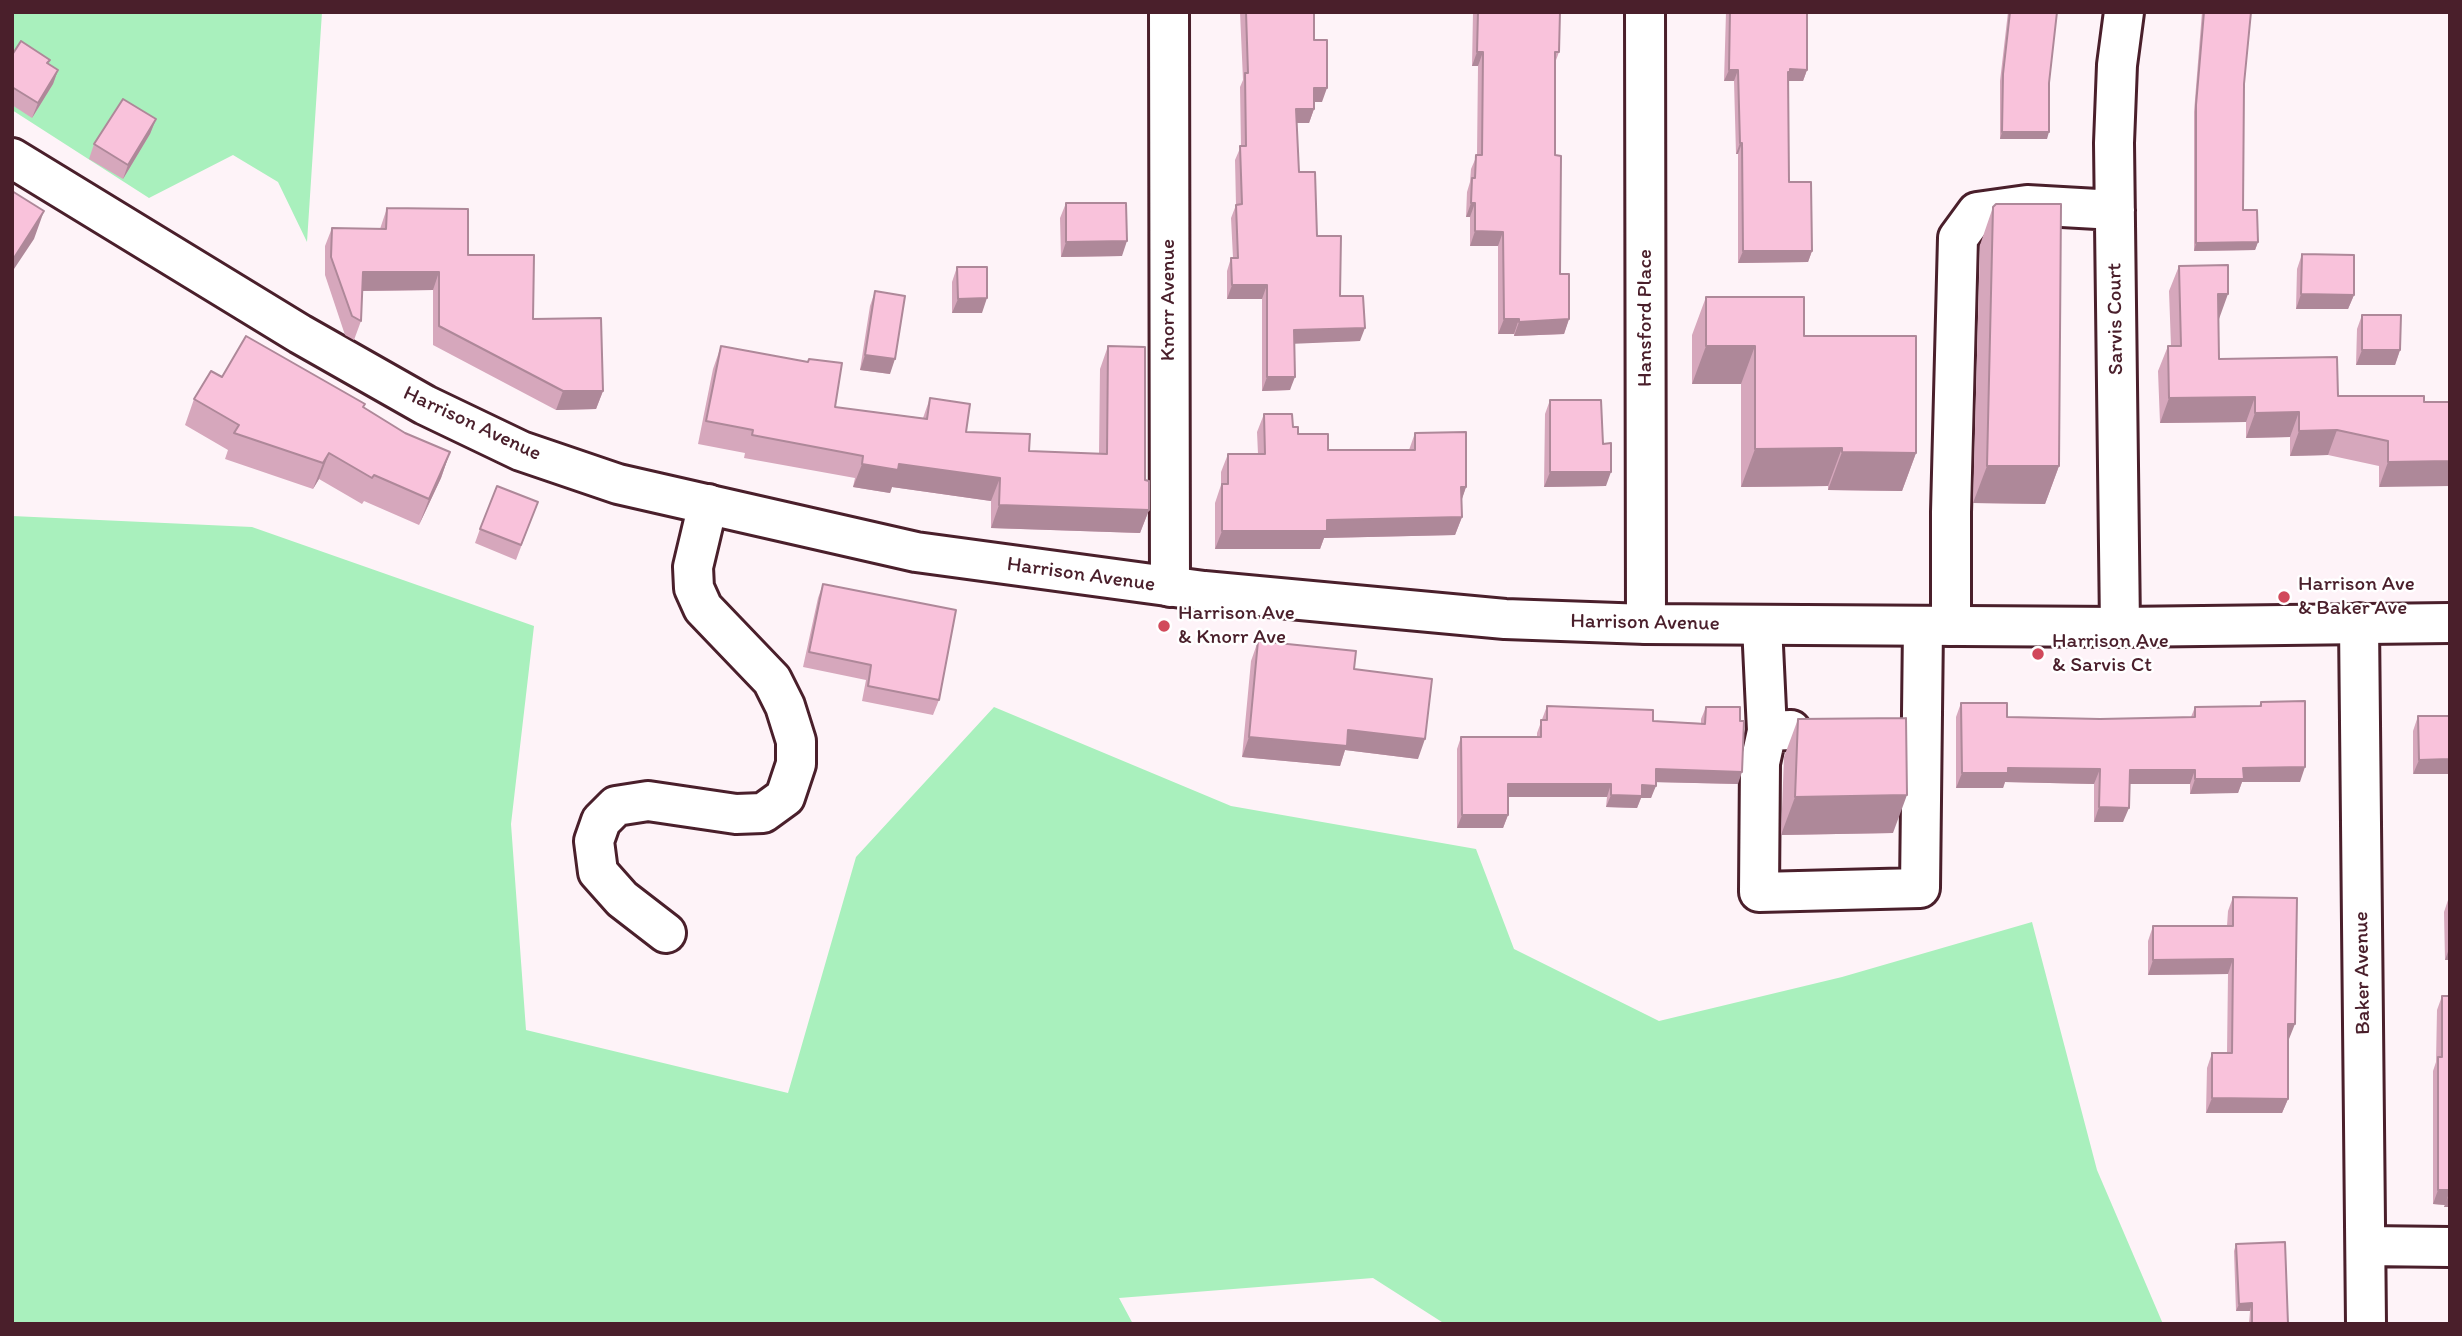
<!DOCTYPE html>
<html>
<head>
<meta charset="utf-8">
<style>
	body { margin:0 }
	#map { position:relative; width:2462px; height:1336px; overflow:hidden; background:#fef3f8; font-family:Itim,sans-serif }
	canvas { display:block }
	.frame { position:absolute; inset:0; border:14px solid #4a1f2b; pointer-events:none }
</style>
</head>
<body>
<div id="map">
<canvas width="2462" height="1336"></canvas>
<div class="frame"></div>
</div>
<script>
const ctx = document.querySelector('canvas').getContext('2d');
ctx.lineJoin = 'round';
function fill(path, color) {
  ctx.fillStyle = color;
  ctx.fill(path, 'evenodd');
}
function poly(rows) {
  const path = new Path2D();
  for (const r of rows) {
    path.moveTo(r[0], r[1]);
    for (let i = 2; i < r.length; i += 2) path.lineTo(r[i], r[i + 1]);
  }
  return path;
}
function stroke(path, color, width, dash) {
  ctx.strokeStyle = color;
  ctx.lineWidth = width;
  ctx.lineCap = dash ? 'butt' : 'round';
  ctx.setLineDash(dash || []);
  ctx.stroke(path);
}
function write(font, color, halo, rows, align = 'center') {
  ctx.font = font + ' Itim,sans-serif';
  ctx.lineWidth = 5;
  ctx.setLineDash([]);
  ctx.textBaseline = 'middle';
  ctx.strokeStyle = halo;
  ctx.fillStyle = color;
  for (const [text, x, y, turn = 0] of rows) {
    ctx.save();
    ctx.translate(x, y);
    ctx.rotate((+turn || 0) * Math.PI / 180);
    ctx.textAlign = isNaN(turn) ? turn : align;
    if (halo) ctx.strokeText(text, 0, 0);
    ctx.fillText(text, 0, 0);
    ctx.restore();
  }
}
fill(poly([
	[12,12,322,12,307,242,278,182,233,155,149,198,12,110],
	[12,516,252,527,534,626,511,824,526,1030,788,1093,856,857,994,707,1231,806,1476,849,1514,949,1659,1021,1842,977,2032,922,2097,1170,2163,1324,1445,1324,1373,1278,1119,1298,1133,1324,12,1324]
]), '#a9f0bd');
const minor = poly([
	[1169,12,1170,587],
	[1645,12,1646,624],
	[2359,623,2366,1324],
	[1762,625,1767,731,1791,730],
	[1951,626,1951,512,1958,238,1977,212,2027,205,2115,210],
	[2120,627,2114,143,2117,65,2124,12],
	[1767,731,1760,763,1759,892,1920,888,1923,626],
	[666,933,622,899,598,872,594,841,601,821,616,806,648,801,736,814,763,813,785,797,796,764,796,741,785,706,772,680,703,608,694,588,693,567,708,504],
	[2366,1246,2450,1247]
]);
const major = poly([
	[12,158,300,334,425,405,521,451,618,484,916,552,1204,591,1505,619,1646,624,2120,627,2450,623]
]);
stroke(minor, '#4a1f2b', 44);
stroke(major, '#4a1f2b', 44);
stroke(minor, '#fff', 38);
stroke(major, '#fff', 38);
fill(poly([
	[1240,12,1314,12,1314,40,1322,102,1314,102,1314,109,1309,123,1297,123,1299,172,1317,236,1340,296,1360,341,1294,343,1290,390,1262,391,1262,299,1227,299,1227,271,1231,258,1233,258,1231,218,1236,205,1235,160,1241,146,1240,87,1243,80],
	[1473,12,1560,12,1559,52,1555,63,1555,155,1560,274,1569,319,1564,334,1514,336,1514,334,1498,334,1498,246,1470,246,1470,217,1466,217,1467,192,1470,182,1471,169,1477,155,1478,66,1472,66],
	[1726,12,1793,12,1807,70,1803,81,1788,81,1789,182,1812,251,1808,262,1738,263,1738,154,1736,154,1734,81,1724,81],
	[2008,12,2057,12,2049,83,2047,139,2000,139,2000,81],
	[2202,12,2251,12,2244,84,2243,210,2258,242,2255,250,2194,251,2194,112],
	[12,55,48,63,58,70,53,84,32,118,12,105],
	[156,119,150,134,123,179,89,159,94,144],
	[1066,203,1122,256,1061,257,1060,218],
	[1993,207,2059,466,2045,504,1973,503,1980,245],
	[387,208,468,255,533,319,603,391,596,409,556,410,433,345,433,290,362,291,361,321,354,340,345,335,325,275,325,246,332,228,380,229],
	[2302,254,2354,295,2348,309,2296,309,2297,269],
	[2179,266,2219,319,2219,359,2338,396,2424,396,2379,487,2379,466,2328,455,2290,456,2290,437,2246,438,2246,422,2160,423,2158,371,2168,346,2171,346,2169,291],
	[957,267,982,313,952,313,952,282],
	[875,291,890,374,860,370,870,306],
	[1706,297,1804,336,1916,453,1902,491,1828,490,1828,486,1741,487,1741,384,1692,384,1692,335],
	[2362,315,2400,350,2395,365,2356,365,2357,329],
	[721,346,835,407,923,418,930,398,966,432,1029,451,1099,454,1100,369,1108,346,1145,480,1149,510,1140,533,991,528,991,501,892,487,890,493,853,487,855,478,744,458,745,453,698,444,713,369],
	[222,377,363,408,405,433,450,452,441,478,419,525,364,501,362,504,319,479,313,489,225,459,228,450,185,425,194,399],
	[1550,400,1603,444,1606,486,1544,487,1545,414],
	[1264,414,1293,427,1298,434,1328,450,1409,450,1415,433,1466,487,1461,501,1462,517,1455,535,1324,538,1320,549,1215,549,1215,503,1221,485,1221,472,1228,454,1258,454,1257,432],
	[538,502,516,560,475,543,480,529],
	[823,584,939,700,933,715,862,701,866,680,803,667,818,598],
	[1258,641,1354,669,1418,759,1345,750,1340,766,1242,757,1251,661],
	[2261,702,2300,782,2242,782,2238,793,2212,793,2190,794,2190,784,2130,784,2123,822,2094,822,2094,784,2005,782,2003,788,1956,788,1956,717,1961,703,2007,717,2100,719,2191,717,2195,707,2259,706],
	[1547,706,1653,721,1701,723,1701,719,1706,707,1738,784,1656,782,1651,798,1641,798,1637,808,1606,807,1607,797,1508,797,1508,815,1503,828,1457,828,1457,749,1461,737,1537,737,1537,733],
	[2418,716,2450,716,2413,774,2413,731],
	[1798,719,1893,833,1781,835,1784,757],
	[2233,897,2289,1039,2288,1039,2288,1099,2282,1113,2206,1113,2207,1068,2212,1053,2227,1053,2228,974,2148,975,2148,941,2153,926,2227,926,2228,911],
	[2449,897,2450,960,2445,960,2444,912],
	[2442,996,2450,996,2450,1207,2444,1207,2445,1205,2433,1204,2433,1071,2436,1062,2437,1010],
	[2236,1244,2288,1324,2249,1324,2250,1311,2236,1311,2234,1251]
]), '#d6a7bc');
fill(poly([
	[1477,52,1483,52,1478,66,1472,66],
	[1790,69,1807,70,1803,81,1787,81,1788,72],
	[58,70,53,84,32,118,38,103],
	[1729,70,1738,70,1734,81,1724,81],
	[1314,88,1327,88,1322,102,1309,102],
	[1296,109,1314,109,1309,123,1291,123],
	[156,119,150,134,123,179,128,165],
	[2002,132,2049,132,2047,139,2000,139],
	[1740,143,1742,143,1738,154,1736,154],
	[1471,203,1475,203,1470,217,1466,217],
	[44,211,34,239,12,272,12,261],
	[1475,231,1503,232,1498,246,1470,246],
	[1127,241,1122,256,1061,257,1066,242],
	[2258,242,2255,250,2194,251,2196,243],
	[1743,251,1812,251,1808,262,1738,263],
	[363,272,439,272,433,290,356,291],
	[1232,285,1267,285,1262,299,1227,299],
	[2218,294,2228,294,2219,319],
	[2301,294,2354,295,2348,309,2296,309],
	[987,298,982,313,952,313,958,299],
	[1504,319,1519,319,1514,334,1498,334],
	[1569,319,1564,334,1514,336,1519,322],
	[1365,328,1360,341,1289,344,1294,330],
	[1706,346,1755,346,1741,384,1692,384],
	[2362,350,2400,350,2395,365,2356,365],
	[865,355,895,359,890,374,860,370],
	[1267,377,1295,377,1290,390,1262,391],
	[563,391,603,391,596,409,556,410],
	[2255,397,2246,422,2160,423,2169,398],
	[2299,412,2290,437,2246,438,2255,413],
	[2337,430,2328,455,2290,456,2299,431],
	[1842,448,1828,486,1741,487,1755,449],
	[450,452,441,478,419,525,429,499],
	[1842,452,1916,453,1902,491,1828,490],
	[329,453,319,479,313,489,323,463],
	[2450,461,2450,486,2379,487,2388,462],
	[862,464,899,464,1000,478,991,501,892,487,890,493,853,487],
	[1987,466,2059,466,2045,504,1973,503],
	[1550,472,1611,472,1606,486,1544,487],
	[1461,487,1466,487,1460,505],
	[999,505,1149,510,1140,533,991,528],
	[1462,517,1455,535,1324,538,1320,549,1215,549,1222,531,1327,520],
	[1348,730,1425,739,1418,759,1345,750,1340,766,1242,757,1249,737],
	[2450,759,2450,774,2413,774,2419,760],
	[2305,767,2300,782,2242,782,2238,793,2190,794,2195,779,2243,768],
	[2008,768,2100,769,2094,784,2005,782,2003,788,1956,788,1962,773],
	[1656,769,1742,772,1738,784,1651,782],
	[2130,770,2195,770,2190,784,2125,784],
	[1508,784,1611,784,1607,797,1503,797],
	[1642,785,1656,786,1651,798,1641,798,1637,808,1606,807,1611,795],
	[1907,795,1893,833,1781,835,1795,797],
	[2099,807,2129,808,2123,822,2094,822],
	[1462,815,1508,815,1503,828,1457,828],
	[2450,946,2450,960,2445,960],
	[2233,959,2228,974,2148,975,2153,960],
	[2288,1024,2295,1024,2289,1039,2283,1038],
	[2212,1098,2288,1099,2282,1113,2206,1113],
	[2438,1190,2450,1190,2445,1205,2433,1204],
	[2450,1192,2450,1207,2444,1207],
	[2252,1303,2250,1311,2236,1311,2239,1304]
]), '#ae8899');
const building = poly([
	[1246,12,1314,12,1314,40,1327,40,1327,88,1314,88,1314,109,1296,109,1299,172,1315,172,1317,236,1341,236,1340,296,1363,296,1365,328,1294,330,1295,377,1267,377,1267,285,1232,285,1231,258,1238,258,1236,205,1242,204,1240,146,1246,146,1245,73,1248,73,1246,12],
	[1478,12,1560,12,1559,52,1555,52,1555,155,1561,156,1560,274,1569,274,1569,319,1519,322,1519,319,1504,319,1503,232,1475,231,1475,203,1471,203,1472,178,1475,178,1476,155,1482,155,1483,52,1477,52,1478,12],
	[1730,12,1793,12,1793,13,1807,13,1807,70,1790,69,1790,72,1788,72,1789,182,1811,182,1812,251,1743,251,1742,143,1740,143,1738,70,1729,70,1730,12],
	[2010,12,2057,12,2049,83,2049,132,2002,132,2003,74,2010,12],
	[2204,12,2251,12,2244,84,2243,210,2257,210,2258,242,2196,243,2196,105,2204,12],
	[21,41,50,60,47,63,58,70,38,103,12,87,12,55,21,41],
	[123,99,156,119,128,165,94,144,123,99],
	[12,191,44,211,12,261,12,191],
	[1066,203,1126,203,1127,241,1066,242,1066,203],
	[1996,204,2061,204,2059,466,1987,466,1993,207,1996,204],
	[387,208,468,209,468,255,534,255,533,319,601,318,603,391,563,391,439,326,439,272,363,272,361,321,352,316,331,257,332,228,386,229,387,208],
	[2302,254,2354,255,2354,295,2301,294,2302,254],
	[2228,265,2228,294,2218,294,2219,359,2337,357,2338,396,2424,396,2424,402,2450,402,2450,461,2388,462,2388,441,2337,430,2299,431,2299,412,2255,413,2255,397,2169,398,2168,346,2181,346,2179,266,2228,265],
	[957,267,987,267,987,298,958,299,957,267],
	[875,291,905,296,895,359,865,355,875,291],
	[1706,297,1804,297,1804,336,1916,336,1916,453,1842,452,1842,448,1755,449,1755,346,1706,346,1706,297],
	[2362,315,2401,315,2400,350,2362,350,2362,315],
	[246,336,365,404,363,407,405,433,450,452,429,499,374,475,372,478,329,453,323,463,234,433,239,425,194,399,211,371,222,377,246,336],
	[721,346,808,362,809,359,842,363,835,407,927,419,930,398,970,404,966,432,1030,434,1029,451,1107,454,1108,346,1145,347,1145,480,1149,481,1149,510,999,505,1000,478,899,464,898,470,862,464,863,456,752,435,753,430,706,421,721,346],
	[1550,400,1601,400,1603,444,1611,443,1611,472,1550,472,1550,400],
	[1264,414,1292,414,1293,427,1298,427,1298,434,1328,434,1328,450,1415,450,1415,433,1466,432,1466,487,1461,487,1462,517,1327,520,1327,531,1222,531,1222,484,1228,484,1228,454,1265,454,1264,414],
	[497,486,538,502,521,545,480,529,497,486],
	[823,584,956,610,939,700,868,686,871,665,809,652,823,584],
	[1258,641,1356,651,1354,669,1432,679,1425,739,1348,730,1347,746,1249,737,1258,641],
	[2305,701,2305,767,2243,768,2244,779,2195,779,2195,770,2130,770,2129,808,2099,807,2100,769,2008,768,2008,773,1962,773,1961,703,2007,703,2007,717,2100,719,2195,717,2195,707,2261,706,2261,702,2305,701],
	[1547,706,1653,710,1653,721,1705,724,1706,707,1740,707,1740,721,1744,721,1742,772,1656,769,1656,786,1642,785,1642,796,1611,795,1611,784,1508,784,1508,815,1462,815,1461,737,1541,737,1541,720,1547,720,1547,706],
	[2418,716,2450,716,2450,759,2419,760,2418,716],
	[1906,718,1907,795,1795,797,1798,719,1906,718],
	[2233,897,2297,898,2295,1024,2288,1024,2288,1099,2212,1098,2212,1053,2232,1053,2233,959,2153,960,2153,926,2233,926,2233,897],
	[2442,996,2450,996,2450,1190,2438,1190,2438,1057,2442,1057,2442,996],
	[2285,1242,2288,1324,2252,1324,2252,1303,2239,1304,2236,1244,2285,1242]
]);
fill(building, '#f9c2db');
stroke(building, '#ae8899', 2);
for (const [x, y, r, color] of [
	[2284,597,7,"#d1495b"],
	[1164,626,7,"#d1495b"],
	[2038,654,7,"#d1495b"]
]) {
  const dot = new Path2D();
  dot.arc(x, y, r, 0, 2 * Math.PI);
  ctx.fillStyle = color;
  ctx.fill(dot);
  stroke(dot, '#fff', 2.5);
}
write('21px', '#4a1f2b', '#fff', [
	["Knorr Avenue",1169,300,-90],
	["Hansford Place",1646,318,-90],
	["Sarvis Court",2116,319,-91],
	["Harrison Avenue",472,424,25],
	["Harrison Avenue",1081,575,8],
	["Harrison Avenue",1645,623,1],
	["Baker Avenue",2363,973,-91]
]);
write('21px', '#4a1f2b', '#fff', [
	["Harrison Ave",2298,585],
	["& Baker Ave",2298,609],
	["Harrison Ave",1178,614],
	["& Knorr Ave",1178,638],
	["Harrison Ave",2052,642],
	["& Sarvis Ct",2052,666]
], 'left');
</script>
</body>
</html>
